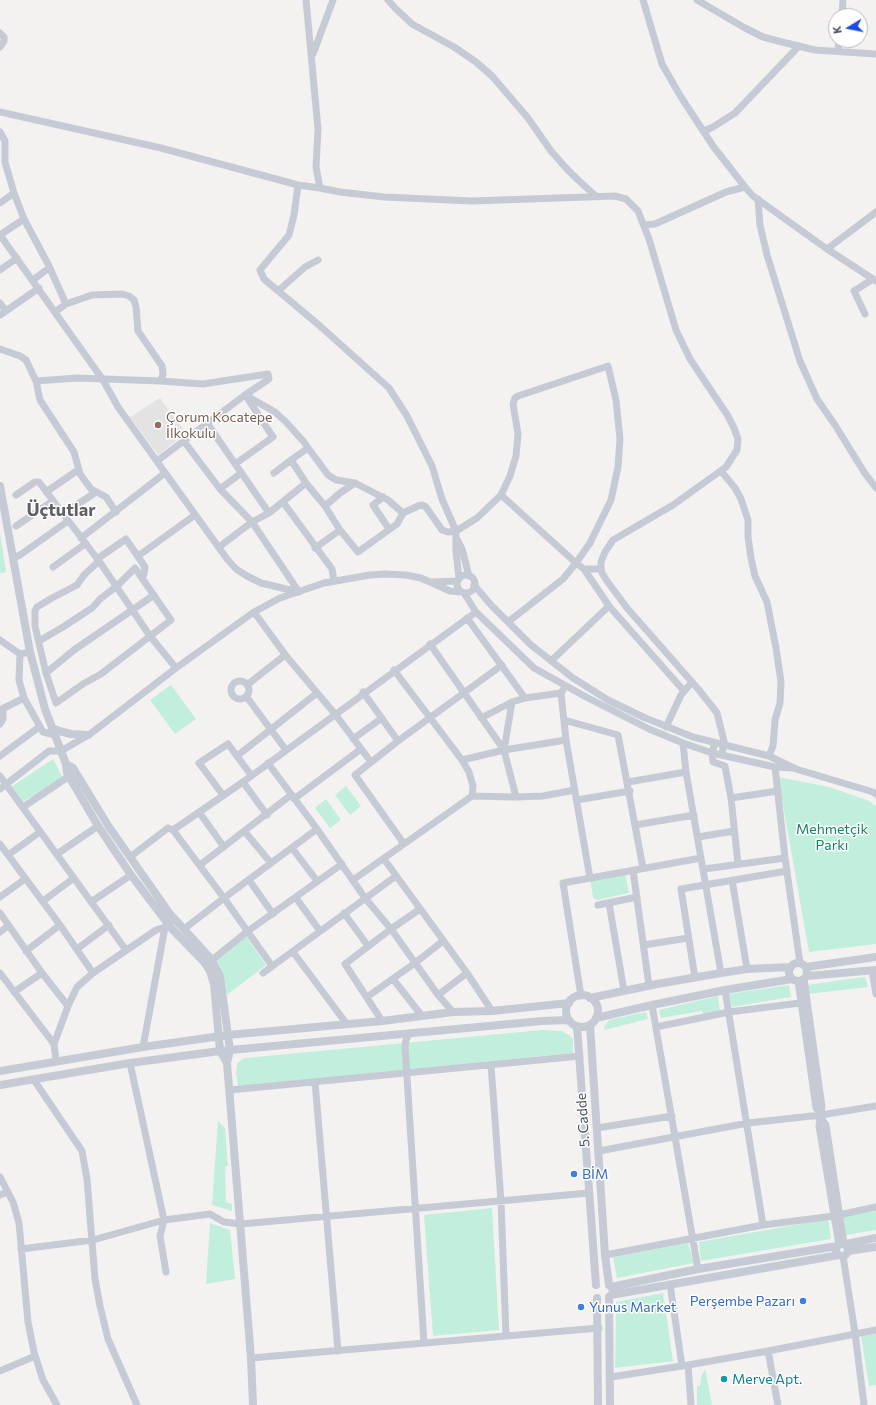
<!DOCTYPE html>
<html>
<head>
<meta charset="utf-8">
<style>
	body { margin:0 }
	#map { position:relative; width:876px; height:1405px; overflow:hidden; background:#f3f2f1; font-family:Commissioner,sans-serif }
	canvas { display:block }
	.north { position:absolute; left:828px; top:8px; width:40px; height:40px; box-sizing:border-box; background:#fff; border:1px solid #b6b9bf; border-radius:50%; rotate:260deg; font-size:11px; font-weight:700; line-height:16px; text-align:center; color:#49505f }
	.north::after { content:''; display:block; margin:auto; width:14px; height:18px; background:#1b4ce3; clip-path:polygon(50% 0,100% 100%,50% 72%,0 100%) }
</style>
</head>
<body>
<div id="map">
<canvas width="876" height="1405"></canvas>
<div class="north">K</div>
</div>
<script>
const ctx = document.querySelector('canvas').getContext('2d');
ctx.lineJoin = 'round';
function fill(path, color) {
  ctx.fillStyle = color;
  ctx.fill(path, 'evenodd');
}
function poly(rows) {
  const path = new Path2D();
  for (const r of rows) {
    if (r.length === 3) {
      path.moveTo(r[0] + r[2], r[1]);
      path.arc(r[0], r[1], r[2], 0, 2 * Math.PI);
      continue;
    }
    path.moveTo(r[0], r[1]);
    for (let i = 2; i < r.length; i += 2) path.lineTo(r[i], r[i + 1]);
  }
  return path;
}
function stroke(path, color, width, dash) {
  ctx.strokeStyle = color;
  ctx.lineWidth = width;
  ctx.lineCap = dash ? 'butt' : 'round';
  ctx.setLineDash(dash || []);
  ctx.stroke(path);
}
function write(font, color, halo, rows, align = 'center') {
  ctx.font = font + ' Commissioner,sans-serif';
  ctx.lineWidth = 3;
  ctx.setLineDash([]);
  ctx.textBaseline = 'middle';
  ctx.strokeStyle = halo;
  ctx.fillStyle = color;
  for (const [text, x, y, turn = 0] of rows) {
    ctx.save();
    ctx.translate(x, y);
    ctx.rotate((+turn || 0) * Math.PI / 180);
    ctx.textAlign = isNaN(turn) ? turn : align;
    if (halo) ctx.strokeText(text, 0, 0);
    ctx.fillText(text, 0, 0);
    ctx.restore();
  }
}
fill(poly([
	[160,398,186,433,158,455,130,417]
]), '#e4e3e3');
fill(poly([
	[0,533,6,572,0,573],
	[171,685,196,719,175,734,150,700],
	[53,759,63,778,22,802,11,787],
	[778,777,829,787,867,800,876,806,876,944,809,952],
	[346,786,361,806,350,815,335,795],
	[326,799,341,820,330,828,315,808],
	[625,873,629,893,597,900,593,897,590,879],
	[246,936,266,965,227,995,224,976,216,957],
	[865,977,868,987,808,994,806,985],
	[789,985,791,997,732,1007,729,994],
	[718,996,720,1011,703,1014,702,1011,661,1018,659,1010],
	[646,1012,648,1019,604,1030,605,1025,609,1020],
	[542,1030,561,1031,569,1035,573,1039,573,1053,238,1086,236,1074,237,1064,241,1060,245,1058],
	[218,1121,225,1128,228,1166,225,1166,226,1202,232,1204,232,1211,212,1205],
	[492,1208,499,1330,433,1336,424,1215],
	[876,1211,876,1230,846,1235,843,1216],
	[828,1219,831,1239,701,1261,699,1242],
	[210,1223,230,1230,235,1279,206,1284],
	[688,1243,694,1263,617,1278,613,1257],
	[663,1293,673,1361,615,1368,616,1302],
	[876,1334,876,1385,869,1386,861,1336],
	[705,1369,712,1405,697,1405,697,1386,700,1386,701,1377]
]), '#c1efdc');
stroke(poly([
	[306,0,318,129,316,167,320,188,340,192,384,197,472,201,615,196,626,199,638,211,649,239,676,330,690,359,728,416,734,428,738,439,737,450,726,467,673,505,613,540,605,552,601,562,601,569,602,573,607,581,627,608,699,690,717,713,724,741,722,755],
	[388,0,395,8,412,24,454,47,476,62,492,76,528,118,551,151,566,168,578,180,597,197],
	[643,0,662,64,681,97,713,146,745,187,753,196,827,249,876,281],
	[697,0,745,28,763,37,782,42,815,50,876,54],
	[842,16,843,0],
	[0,33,4,37,4,41,0,47],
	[838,51,839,40],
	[313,54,333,0],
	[0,112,161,148,298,185,320,188],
	[704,131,713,127,735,113,799,46],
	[0,132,5,141,5,162,14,193,24,219,48,264,66,304],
	[298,185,294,215,289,235,260,270,264,279,320,326,389,388,407,416,432,466,442,499,456,531,456,551,459,579],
	[758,199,760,225,767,255,800,361,817,399,835,425,864,472,876,488],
	[0,203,14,193],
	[644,225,655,224,726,192,745,187],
	[0,235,103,380,118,407,227,559,236,569,247,576,261,583,299,592],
	[0,235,24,219],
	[827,249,876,212],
	[0,270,17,258],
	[33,280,49,268],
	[278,291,305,267,318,260],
	[0,303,6,311],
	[55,312,66,304,92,295,122,294,129,296,134,300,136,307,138,331,162,366,163,374,161,381],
	[865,314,854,291,873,279],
	[0,315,39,288],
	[0,349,20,356,26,360,36,381,40,400,74,452,80,474,91,489,106,497,116,512],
	[36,381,77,378,161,381,203,384,268,374,269,379,245,395,157,461],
	[245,395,275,412,286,422,303,441,328,475,336,480,355,483],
	[207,423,269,513],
	[183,440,220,489,252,522,299,592],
	[291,460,308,448],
	[235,464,273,437,246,396],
	[721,471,735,488,741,499,748,520,748,537,751,558,755,576,767,602,776,648,781,682,780,703,775,720,773,746,769,756],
	[274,473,291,460,306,483,325,506,340,530,358,552,397,524,403,513],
	[220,489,241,473],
	[46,492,78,470],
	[16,495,35,482,39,482,99,561,150,636,176,668],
	[501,495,510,476,516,456,518,434,513,404,515,398,518,396,608,366,616,400,620,439,618,467,611,500,590,543,576,563,563,579,508,622],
	[383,497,373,505,389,529],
	[283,502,332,569,334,581],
	[325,506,340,493,355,483,388,500,403,513,418,506,422,505,426,507,442,530,448,532,456,531,477,518,501,495,576,563,584,569,601,569],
	[63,514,96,492],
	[16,526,53,501],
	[81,538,165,473],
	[457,539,462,549,469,576],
	[219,547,252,522,269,513,306,483],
	[315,548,340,530],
	[138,556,195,515],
	[13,558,20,555,68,521],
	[97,559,126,539,145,567,144,574,142,578],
	[53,567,85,544],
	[584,569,609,606,684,691],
	[466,584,9],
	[432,582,457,581],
	[474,585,491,605,531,645,573,678,608,700,643,717,693,737,769,756,796,769,873,792,876,794],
	[464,593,476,612,534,668,586,697,649,729,683,743,712,753,775,767,792,768],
	[254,612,287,657,335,714,371,762],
	[467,618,525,698],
	[0,640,20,654],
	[39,641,63,627,92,608,100,599,117,586,135,568,171,620,101,674,83,684,56,703,46,673,35,626,35,611,37,607,52,598,77,585,84,575,99,561],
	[430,644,504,750,516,797],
	[30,652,20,654,19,680,24,698,43,732,55,735],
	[551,661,609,606],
	[394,670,462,760,469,772,473,786,472,796],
	[46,673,74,650,154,595],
	[240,690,9],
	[247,685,285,655],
	[363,692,398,741],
	[561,693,566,740,590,878],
	[246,696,286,750],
	[0,710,24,698],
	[481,718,512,702,525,698,561,693,563,690],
	[564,720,618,735,643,868],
	[0,724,3,719,3,709],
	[666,727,681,695,692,682],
	[353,739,382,718],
	[683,743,686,772,721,973],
	[715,743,712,753,713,762,725,766,731,798,738,864],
	[504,750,512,702],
	[0,756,39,727],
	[237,756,317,693],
	[462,760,504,750,566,740],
	[268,763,317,829,365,898,391,929,438,995,453,1012],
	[775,767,785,858,800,963],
	[0,776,126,950],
	[243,782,267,815],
	[628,782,686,772],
	[0,789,49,751,61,751,90,734,176,668,254,612,280,598,324,583,370,575,384,574,406,575,421,578,450,591,461,592],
	[223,795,199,763,228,744,251,775],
	[731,798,778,791],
	[294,799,361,749],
	[577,800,630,791],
	[23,807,68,777],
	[199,812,224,847],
	[635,825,694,815],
	[173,830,243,782,476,612],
	[245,832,271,863],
	[698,837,734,831],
	[0,844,60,925,93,973],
	[404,844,355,775,398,741,502,665],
	[292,848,317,881],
	[57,854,98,826],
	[8,855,40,832],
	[130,857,168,828,173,830,224,898,272,966],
	[384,859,467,973,492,1011],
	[200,865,291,795],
	[704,869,785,858],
	[633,870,649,986],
	[249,880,273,914],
	[353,880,472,796,516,797,543,796,575,790],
	[732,880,747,969],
	[0,897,25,879],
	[296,898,320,931],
	[43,901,74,878],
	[91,902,131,875],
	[609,903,624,991],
	[598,905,637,897],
	[0,913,42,973,68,1006,77,987,93,973,156,930,165,927,168,923],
	[344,913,368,946],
	[184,929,224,898,317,829],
	[0,932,8,926],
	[644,945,688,938],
	[77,949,109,925],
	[26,951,60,925],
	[293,952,346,1023],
	[212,960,248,931,342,864],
	[872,971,876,994],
	[0,973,54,1044],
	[263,973,396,876],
	[695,978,681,889,787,871],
	[393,979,422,1016],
	[804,979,822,1107,819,1126,839,1245],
	[798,981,816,1108,820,1112],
	[725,990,763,1225],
	[14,992,42,973],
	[438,995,467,973],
	[581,996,563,883,701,858],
	[367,997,415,963,443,941],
	[652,1005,698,1269],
	[382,1021,345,964,391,929,420,909],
	[656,1027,729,1012,800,1003],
	[409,1034,406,1040,405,1046,424,1343],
	[143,1047,165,927],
	[56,1061,54,1044,68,1006],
	[130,1063,164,1220,160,1236,166,1272],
	[491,1065,501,1201,506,1336],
	[34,1080,82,1151,87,1179,95,1279,100,1306,108,1339,137,1405],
	[315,1082,338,1351],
	[230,1090,580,1056],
	[821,1118,826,1125,844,1244],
	[597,1128,672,1116],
	[599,1151,748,1123,821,1115,876,1106],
	[0,1177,13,1202,19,1223,28,1322,34,1352,43,1380,57,1405],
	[0,1195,8,1192],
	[21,1249,93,1240,164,1220,210,1214,224,1222,241,1224,589,1193],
	[605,1255,763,1225,834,1216,876,1207],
	[843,1256,855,1333,864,1405],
	[670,1284,682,1366],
	[768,1351,778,1405],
	[251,1358,599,1328],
	[688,1365,691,1405],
	[0,1371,35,1356],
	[611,1377,688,1365,768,1351,876,1330]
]), '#c5cad5', 7);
stroke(poly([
	[0,486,30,652,45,709,66,764,67,773,98,826,131,875,172,929,204,962,210,971,214,984,220,1051,227,1063],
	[52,728,59,731,71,734,88,735],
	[66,764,73,768,109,827,170,914,212,960,220,976,230,1050,227,1063,251,1358,253,1405],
	[798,972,9],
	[806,967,876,957],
	[807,976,876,970],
	[582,1011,16],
	[590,998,657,984,721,973,747,969,791,967],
	[596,1018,652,1005,725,990,792,979],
	[590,1025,605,1255,609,1285],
	[577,1026,596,1285],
	[0,1071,143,1047,228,1035,382,1021,453,1012,492,1011,569,1003],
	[0,1085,130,1063,220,1051,542,1021,569,1020],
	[842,1250,6],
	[846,1244,876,1238],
	[848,1251,876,1247],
	[611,1287,698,1269,837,1246],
	[611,1295,839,1255],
	[609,1297,610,1405],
	[597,1298,598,1405]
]), '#c5cad5', 8);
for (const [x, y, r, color] of [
	[158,425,4,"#8d6e63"],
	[574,1174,4,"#3f7fe0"],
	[803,1301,4,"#3f7fe0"],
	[581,1307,4,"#3f7fe0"],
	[724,1379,4,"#0f9aa8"]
]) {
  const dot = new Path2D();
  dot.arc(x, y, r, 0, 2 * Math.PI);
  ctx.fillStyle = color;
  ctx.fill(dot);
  stroke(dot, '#fff', 1.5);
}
write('14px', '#785e54', '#fff', [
	["Çorum Kocatepe",166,417],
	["İlkokulu",166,433]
], 'left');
write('14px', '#198161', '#fff', [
	["Mehmetçik",832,829],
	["Parkı",832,845]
]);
write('14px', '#49505f', '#fff', [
	["5. Cadde",583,1120,-94]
]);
write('14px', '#366cbe', '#fff', [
	["BİM",582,1174],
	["Perşembe Pazarı",795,1301,"right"],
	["Yunus Market",589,1307]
], 'left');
write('14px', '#0d838f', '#fff', [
	["Merve Apt.",732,1379]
], 'left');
write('bold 18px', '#5e6066', '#fff', [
	["Üçtutlar",61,510]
]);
</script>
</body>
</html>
